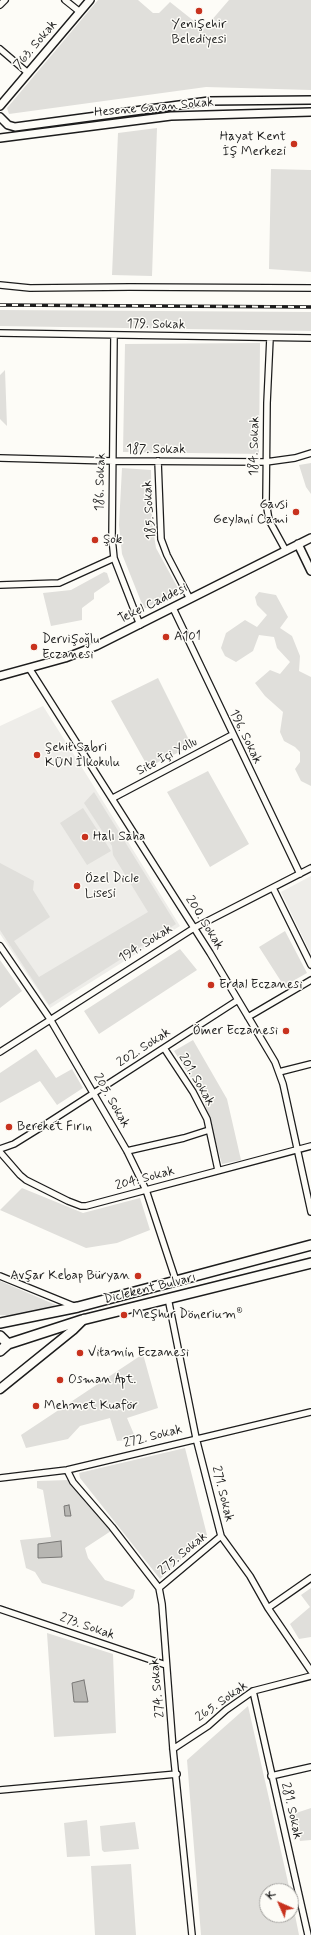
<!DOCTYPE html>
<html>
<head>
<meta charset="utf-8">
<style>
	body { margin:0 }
	#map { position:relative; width:311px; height:1935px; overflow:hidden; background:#fdfcf7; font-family:Mynerve,sans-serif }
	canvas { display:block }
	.north { position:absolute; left:259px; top:1883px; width:40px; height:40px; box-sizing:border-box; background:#fdfcf7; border:1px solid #a3a29f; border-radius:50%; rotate:315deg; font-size:11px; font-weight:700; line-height:16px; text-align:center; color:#1c1c1c }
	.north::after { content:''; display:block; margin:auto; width:14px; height:18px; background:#c8321e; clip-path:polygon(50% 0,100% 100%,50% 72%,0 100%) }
</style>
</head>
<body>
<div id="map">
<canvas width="311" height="1935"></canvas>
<div class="north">K</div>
</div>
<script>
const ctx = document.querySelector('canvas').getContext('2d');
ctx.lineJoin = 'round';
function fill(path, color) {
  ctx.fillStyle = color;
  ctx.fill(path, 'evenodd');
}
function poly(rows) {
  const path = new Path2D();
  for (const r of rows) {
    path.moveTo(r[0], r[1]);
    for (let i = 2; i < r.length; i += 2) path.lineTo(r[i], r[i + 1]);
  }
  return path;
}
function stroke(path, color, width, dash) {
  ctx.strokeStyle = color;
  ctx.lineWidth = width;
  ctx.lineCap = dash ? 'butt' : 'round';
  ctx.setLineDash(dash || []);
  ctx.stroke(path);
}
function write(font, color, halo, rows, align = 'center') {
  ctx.font = font + ' Mynerve,sans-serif';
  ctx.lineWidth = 3;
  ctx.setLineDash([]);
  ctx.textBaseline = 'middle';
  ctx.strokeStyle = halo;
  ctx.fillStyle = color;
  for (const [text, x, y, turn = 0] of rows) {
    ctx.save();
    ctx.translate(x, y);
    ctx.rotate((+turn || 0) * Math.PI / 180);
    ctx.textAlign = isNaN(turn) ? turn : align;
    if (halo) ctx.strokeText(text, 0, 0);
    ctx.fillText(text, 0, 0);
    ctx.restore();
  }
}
fill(poly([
	[43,706,93,785,180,926,50,1008,0,934,0,726],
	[311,876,311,954,281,892]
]), '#eeede9');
fill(poly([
	[98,0,138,0,153,13,159,13,170,2,204,29,229,0,311,0,311,90,206,87,9,114,7,108],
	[157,128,152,276,112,275,118,133],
	[271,169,311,170,311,272,269,269],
	[0,310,311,312,311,331,0,326],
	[260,343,259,454,123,452,125,344],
	[5,370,7,426,0,419,0,375],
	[311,463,311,494,306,487,299,465],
	[122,468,151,470,152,522,156,548,179,590,144,609,122,554,119,525],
	[104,572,107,573,110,582,94,593,94,599,82,608,82,620,51,626,43,593,71,590],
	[259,592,276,595,288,617,280,628,292,636,300,656,299,671,311,677,311,786,301,781,295,769,300,762,300,752,295,747,284,741,280,732,283,712,265,696,255,683,270,670,280,674,290,662,277,648,274,637,259,635,253,651,236,662,225,656,221,648,226,633,245,620,257,627,267,615,257,605,255,597],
	[158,678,192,746,148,767,111,701],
	[208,771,249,844,210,867,167,792],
	[94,792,176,924,49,1005,0,930,0,863,34,881,33,890,50,917,14,941,39,977,148,912,113,855,112,846,84,803],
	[83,808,111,851,87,865,60,823],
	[285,931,307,973,284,986,259,947],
	[180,949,197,970,99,1034,84,1011],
	[0,960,22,991,0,1008],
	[193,1040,227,1099,241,1160,222,1164,203,1097,174,1051],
	[36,1049,56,1078,72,1069,83,1088,57,1105,40,1081,0,1103,0,1073],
	[22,1188,83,1213,140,1198,150,1230,117,1243,86,1248,0,1210],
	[0,1281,56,1305,44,1310,13,1316,0,1315],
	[143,1354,158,1408,127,1418,136,1439,117,1441,110,1418,80,1426,68,1439,26,1448,21,1435],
	[185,1448,207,1535,160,1579,80,1478,79,1473],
	[69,1480,111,1531,85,1548,88,1558,105,1580,135,1590,133,1598,122,1607,42,1583,35,1572,26,1568,20,1540,51,1537,43,1490,37,1488,37,1481],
	[311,1588,311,1637,299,1639,290,1624,310,1607,301,1595],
	[47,1633,113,1654,116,1733,54,1737],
	[248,1706,290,1891,267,1891,267,1915,291,1915,291,1895,299,1935,201,1935,187,1760],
	[311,1808,311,1840,300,1841,293,1814],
	[87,1820,90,1856,67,1857,64,1823],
	[135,1822,139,1849,104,1852,102,1850,100,1826],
	[131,1864,136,1935,95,1935,91,1866]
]), '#e0dfdb');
const water = poly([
	[69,1505,71,1516,65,1516,64,1506,69,1505],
	[61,1541,62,1557,38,1558,38,1544,61,1541],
	[84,1680,88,1702,74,1702,72,1683,84,1680]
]);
fill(water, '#b7b6b2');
stroke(water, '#797876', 1);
const minor = poly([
	[65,0,80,12],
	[0,5,5,0],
	[0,49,28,73],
	[0,285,30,288,130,287,311,288],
	[0,333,311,338],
	[114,336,112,538,114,558,140,625],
	[270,338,267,403,266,502,269,520,286,551],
	[0,458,113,461,266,462,295,458,311,453],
	[158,461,161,539,167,555,190,599],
	[0,585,59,583,114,558],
	[173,608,300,874],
	[29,668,210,953,275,1062,283,1084,311,1212],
	[113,798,232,735],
	[273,888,311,965],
	[0,946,50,1019,127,1151,146,1190,176,1281],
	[248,1017,311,980],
	[164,1048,193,1092,207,1119,218,1170],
	[0,1052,194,928,311,868],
	[279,1072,311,1064],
	[0,1149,14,1144,43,1126,238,1000],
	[127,1151,184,1138,209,1130],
	[0,1152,20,1175,26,1180,68,1201,81,1206,86,1206,311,1146],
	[0,1276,76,1307],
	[168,1298,196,1438,221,1536,250,1576,268,1608,311,1671],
	[67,1470,73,1482,112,1527,159,1588,162,1604,173,1749,192,1935],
	[0,1478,67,1470,311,1412],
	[159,1588,221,1536],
	[268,1608,311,1578],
	[0,1609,166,1665],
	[253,1691,308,1935],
	[173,1749,208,1726,226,1710,253,1691,311,1676],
	[271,1776,311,1767],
	[0,1790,177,1774]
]);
const tertiary = poly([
	[0,106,90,0],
	[0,117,8,125,15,127,209,101,311,100],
	[0,138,171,116,311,112],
	[298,544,311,571],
	[0,676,65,658,96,646,311,538]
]);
const secondary = poly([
	[0,1389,73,1330,84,1319]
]);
const primary = poly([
	[0,1323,78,1307,311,1245],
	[0,1336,8,1344],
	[0,1351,8,1344,82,1320,311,1263]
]);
stroke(minor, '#1c1c1c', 8);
stroke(tertiary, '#1c1c1c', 10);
stroke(secondary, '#1c1c1c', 11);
stroke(primary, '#1c1c1c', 12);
stroke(minor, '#fdfcf7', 5.5);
stroke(tertiary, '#fdfcf7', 7);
stroke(secondary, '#fdfcf7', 8);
stroke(primary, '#fdfcf7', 9);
const rail = poly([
	[0,305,311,307]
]);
stroke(rail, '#1c1c1c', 3.5);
stroke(rail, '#fdfcf7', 2, [6]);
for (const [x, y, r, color] of [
	[199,11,4,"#c8321e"],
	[294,144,4,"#c8321e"],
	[296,512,4,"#c8321e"],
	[95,540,4,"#c8321e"],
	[166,637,4,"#c8321e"],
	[34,647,4,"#c8321e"],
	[37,755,4,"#c8321e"],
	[85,837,4,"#c8321e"],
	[77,886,4,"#c8321e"],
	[211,985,4,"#c8321e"],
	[286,1031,4,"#c8321e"],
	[9,1127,4,"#c8321e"],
	[138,1276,4,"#c8321e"],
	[124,1315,4,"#c8321e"],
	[80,1353,4,"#c8321e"],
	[60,1380,4,"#c8321e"],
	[36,1406,4,"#c8321e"]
]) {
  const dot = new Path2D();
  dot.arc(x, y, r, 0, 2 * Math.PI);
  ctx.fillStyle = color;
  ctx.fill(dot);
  stroke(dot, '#fdfcf7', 1.5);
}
write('13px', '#1c1c1c', '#fdfcf7', [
	["Yenişehir",199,25,"center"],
	["Belediyesi",199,40,"center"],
	["Hayat Kent",286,137,"right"],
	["İş Merkezi",286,152,"right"],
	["Gavsi",288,505,"right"],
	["Geylani Cami",288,520,"right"],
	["Şok",103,540],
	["A101",174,637],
	["Dervişoğlu",42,640],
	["Eczanesi",42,655],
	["Şehit Sabri",45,748],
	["KÜN İlkokulu",45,763],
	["Halı Saha",93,837],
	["Özel Dicle",85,879],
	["Lisesi",85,894],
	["Erdal Eczanesi",219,985],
	["Ömer Eczanesi",278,1031,"right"],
	["Bereket Fırın",17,1127],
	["Avşar Kebap Büryan",130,1276,"right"],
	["Meşhur Dönerium®",132,1315],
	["Vitamin Eczanesi",88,1353],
	["Osman Apt.",68,1380],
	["Mehmet Kuaför",44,1406]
], 'left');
write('13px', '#1c1c1c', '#fdfcf7', [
	["763. Sokak",36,45,-50],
	["Hesene Gavan Sokak",154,108,-5],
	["179. Sokak",156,325,1],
	["184. Sokak",255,446,-89],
	["187. Sokak",156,450],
	["186. Sokak",101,482,-88],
	["185. Sokak",150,510,-94],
	["Tekel Caddesi",153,604,-26],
	["196. Sokak",245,737,64],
	["Site İçi Yollu",167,757,-28],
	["200. Sokak",204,923,58],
	["194. Sokak",146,944,-32],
	["202. Sokak",144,1048,-33],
	["201. Sokak",196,1080,59],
	["205. Sokak",111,1101,60],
	["204. Sokak",145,1179,-15],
	["Diclekent Bulvarı",150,1289,-14],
	["272. Sokak",153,1437,-14],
	["271. Sokak",222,1494,76],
	["275. Sokak",183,1554,-40],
	["273. Sokak",87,1627,19],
	["274. Sokak",158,1688,-96],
	["265. Sokak",222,1702,-35],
	["281. Sokak",291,1811,77]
]);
</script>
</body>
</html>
